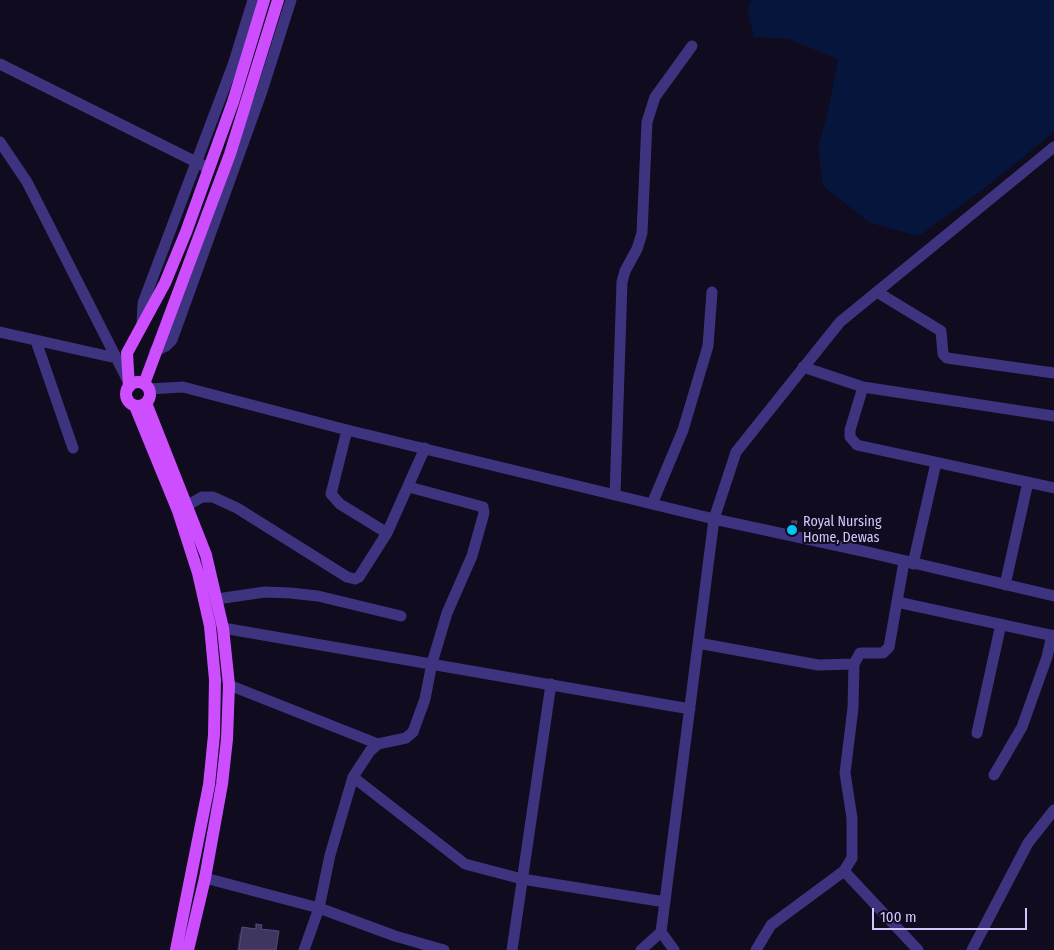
<!DOCTYPE html>
<html>
<head>
<meta charset="utf-8">
<style>
	body { margin:0 }
	#map { position:relative; width:1054px; height:950px; overflow:hidden; background:#100b1e; font-family:"Fira Sans Condensed",sans-serif }
	canvas { display:block }
	.scale { position:absolute; left:872px; top:908px; width:155px; height:22px; box-sizing:border-box; border:2px solid #d3c7ff; border-top:0; padding-left:6px; font-size:15px; line-height:18px; white-space:nowrap; color:#d3c7ff; -webkit-text-stroke:4px #100b1e; paint-order:stroke }
</style>
</head>
<body>
<div id="map">
<canvas width="1054" height="950"></canvas>
<div class="scale">100 m</div>
</div>
<script>
const ctx = document.querySelector('canvas').getContext('2d');
ctx.lineJoin = 'round';
function fill(path, color) {
  ctx.fillStyle = color;
  ctx.fill(path, 'evenodd');
}
function poly(rows) {
  const path = new Path2D();
  for (const r of rows) {
    if (r.length === 3) {
      path.moveTo(r[0] + r[2], r[1]);
      path.arc(r[0], r[1], r[2], 0, 2 * Math.PI);
      continue;
    }
    path.moveTo(r[0], r[1]);
    for (let i = 2; i < r.length; i += 2) path.lineTo(r[i], r[i + 1]);
  }
  return path;
}
function stroke(path, color, width, dash) {
  ctx.strokeStyle = color;
  ctx.lineWidth = width;
  ctx.lineCap = dash ? 'butt' : 'round';
  ctx.setLineDash(dash || []);
  ctx.stroke(path);
}
function write(font, color, halo, rows, align = 'center') {
  ctx.font = font + ' "Fira Sans Condensed",sans-serif';
  ctx.lineWidth = 4;
  ctx.setLineDash([]);
  ctx.textBaseline = 'middle';
  ctx.strokeStyle = halo;
  ctx.fillStyle = color;
  for (const [text, x, y, turn = 0] of rows) {
    ctx.save();
    ctx.translate(x, y);
    ctx.rotate((+turn || 0) * Math.PI / 180);
    ctx.textAlign = isNaN(turn) ? turn : align;
    if (halo) ctx.strokeText(text, 0, 0);
    ctx.fillText(text, 0, 0);
    ctx.restore();
  }
}
fill(poly([
	[752,0,1054,0,1054,132,986,187,919,236,870,223,823,186,818,148,829,107,838,59,788,39,754,37,747,7]
]), '#06153b');
stroke(poly([
	[0,64,204,166],
	[0,142,27,182,127,379],
	[877,292,941,331,943,354,947,358,1054,373],
	[142,324,143,303,233,65,253,0],
	[0,332,116,358],
	[36,341,73,448],
	[155,351,166,346,172,340,261,94,291,0],
	[803,367,863,387,1054,416],
	[863,387,850,430,850,437,857,445,1054,488],
	[149,389,183,387,347,430,714,519,867,552,1054,596],
	[347,430,331,494,340,504,387,533],
	[615,495,622,282,625,271,637,249,642,233,647,122,655,97,692,46],
	[652,504,683,430,708,346,712,292],
	[188,505,202,497,213,497,237,508,347,577,355,579,359,577,387,533,425,448],
	[913,564,936,463],
	[1005,585,1028,482],
	[217,599,265,592,290,593,318,596,401,616],
	[897,602,1054,636],
	[223,628,690,709],
	[698,643,818,665,854,664],
	[229,685,378,744],
	[977,733,1001,624],
	[994,775,1022,727,1047,657,1052,635],
	[353,777,465,864,522,879,665,902],
	[844,871,918,950],
	[205,878,319,908,395,936,444,950],
	[304,950,319,908,330,855,353,777,370,751,378,744,406,738,413,732,425,699,432,663,447,613,472,556,484,513,483,507,409,487],
	[512,950,551,684],
	[641,950,661,932],
	[674,950,661,932,714,519,736,452,840,322,1054,147],
	[756,950,771,925,844,871,852,858,852,818,845,773,853,708,854,664,860,653,883,653,889,647,904,562],
	[972,950,1028,843,1054,810]
]), '#3d337f', 11);
stroke(poly([
	[138,394,12],
	[144,384,230,154,278,0],
	[129,387,127,353,165,283,186,232,233,102,264,0],
	[146,403,206,555,223,628,229,685,227,739,222,784,205,878,188,950],
	[135,406,178,511,198,573,210,626,215,680,214,735,209,785,176,950]
]), '#cd4eff', 12);
fill(poly([
	[256,924,261,929,276,950,237,950,239,935,242,927,255,929]
]), '#2e224d');
fill(poly([
	[791,531,795,531,794,534,790,533]
]), '#1b1232');
const building = poly([
	[792,521,797,521,795,531,791,531,792,521],
	[256,924,262,925,261,929,279,931,276,950,239,950,242,927,256,929,256,924]
]);
fill(building, '#403460');
stroke(building, '#574b79', 1);
for (const [x, y, r, color] of [
	[792,530,6,"#00c4f2"]
]) {
  const dot = new Path2D();
  dot.arc(x, y, r, 0, 2 * Math.PI);
  ctx.fillStyle = color;
  ctx.fill(dot);
  stroke(dot, '#100b1e', 2);
}
write('14px', '#d3c7ff', '#100b1e', [
	["Royal Nursing",803,522],
	["Home, Dewas",803,538]
], 'left');
</script>
</body>
</html>
